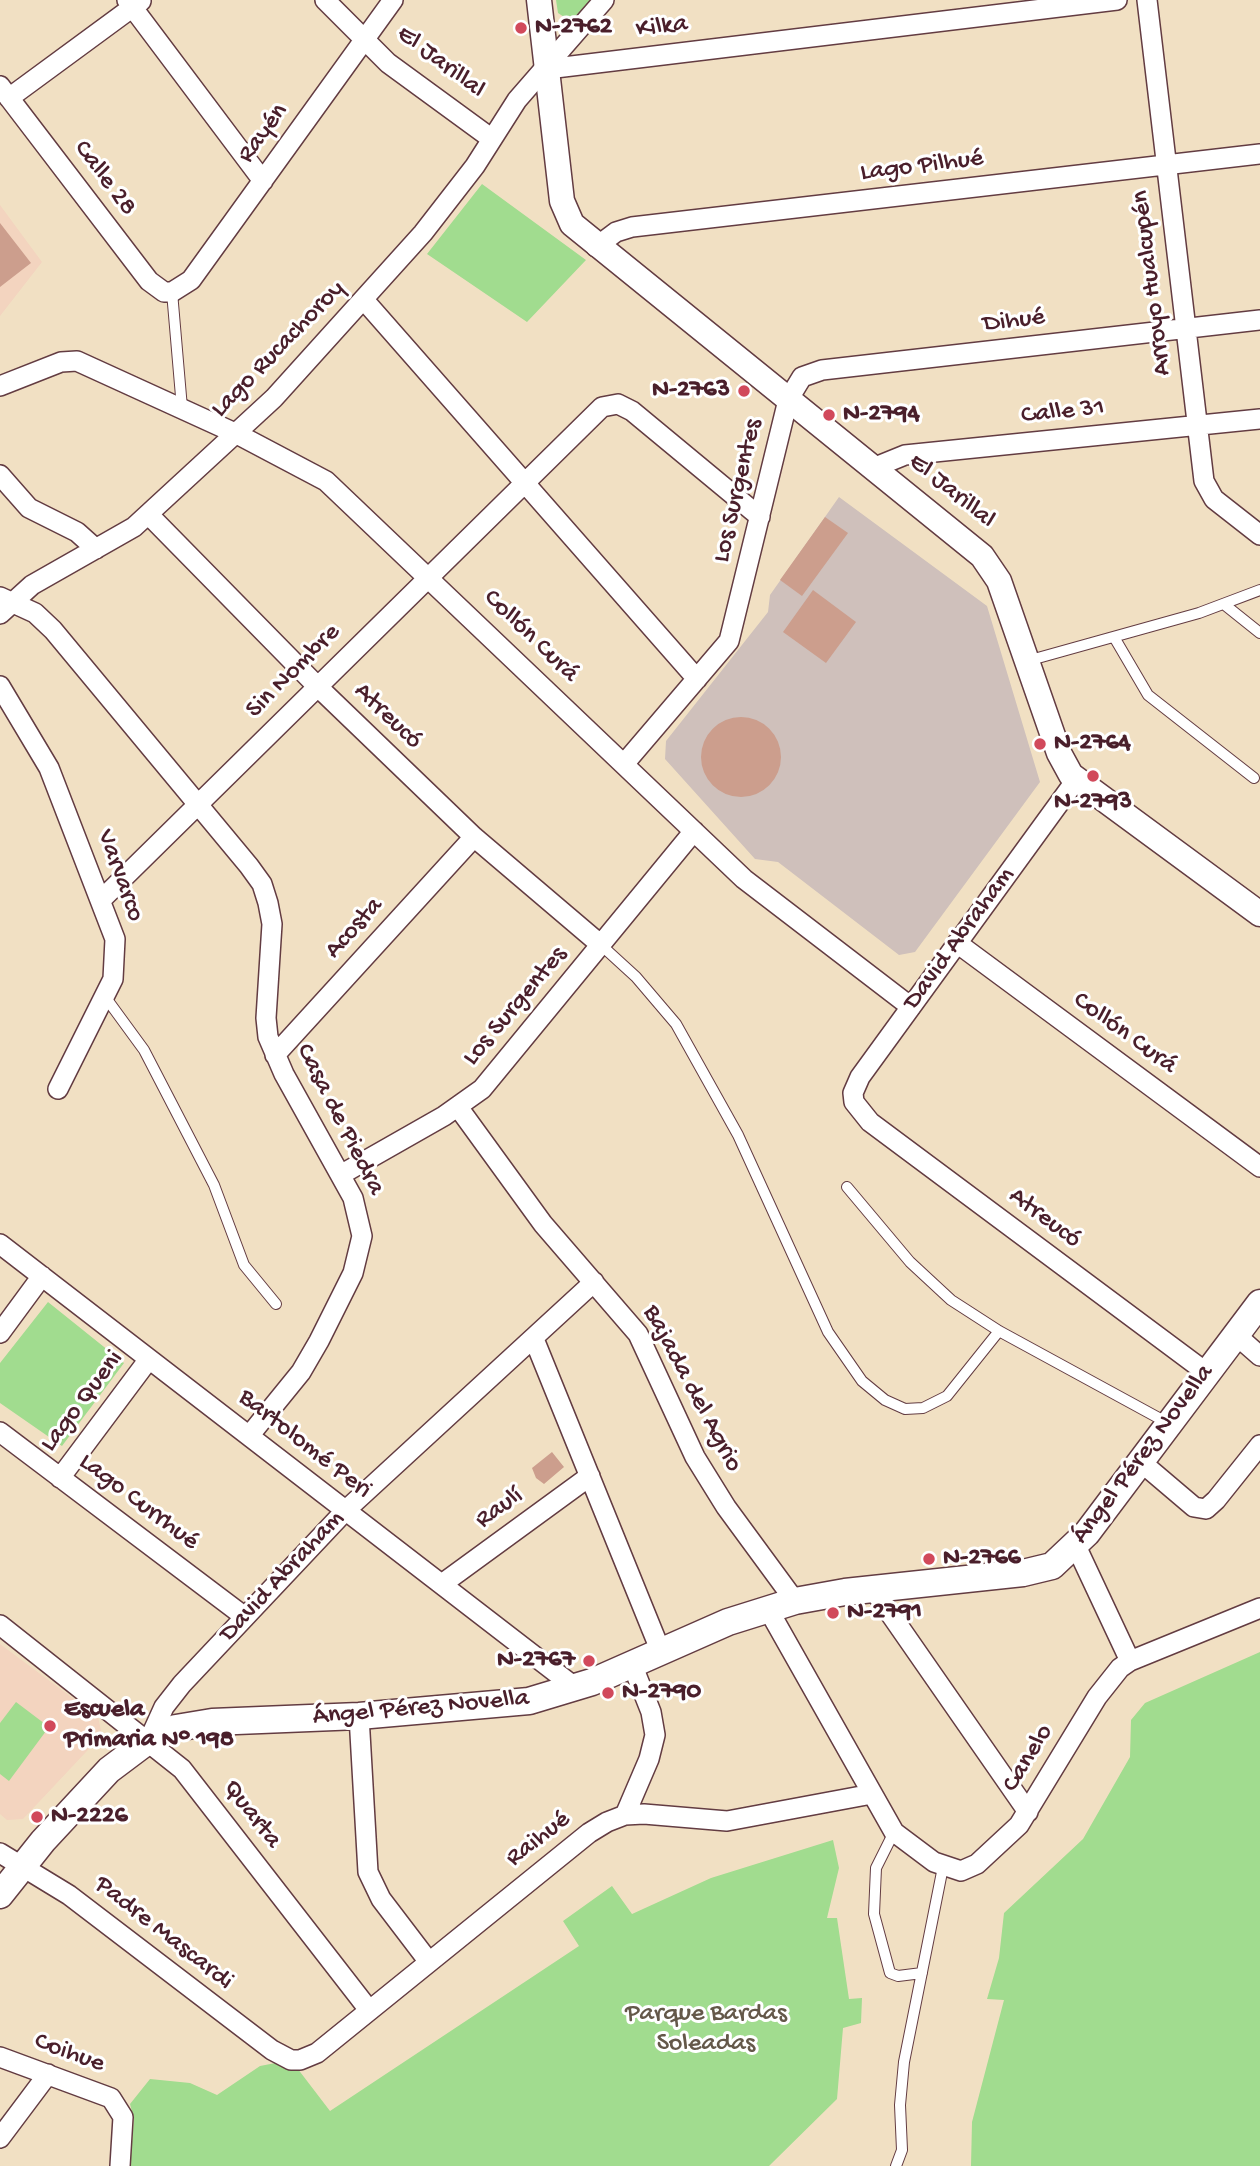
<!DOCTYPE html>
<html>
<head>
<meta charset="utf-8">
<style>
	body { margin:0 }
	canvas { display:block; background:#f1e0c3 }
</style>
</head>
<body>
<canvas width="1260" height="2166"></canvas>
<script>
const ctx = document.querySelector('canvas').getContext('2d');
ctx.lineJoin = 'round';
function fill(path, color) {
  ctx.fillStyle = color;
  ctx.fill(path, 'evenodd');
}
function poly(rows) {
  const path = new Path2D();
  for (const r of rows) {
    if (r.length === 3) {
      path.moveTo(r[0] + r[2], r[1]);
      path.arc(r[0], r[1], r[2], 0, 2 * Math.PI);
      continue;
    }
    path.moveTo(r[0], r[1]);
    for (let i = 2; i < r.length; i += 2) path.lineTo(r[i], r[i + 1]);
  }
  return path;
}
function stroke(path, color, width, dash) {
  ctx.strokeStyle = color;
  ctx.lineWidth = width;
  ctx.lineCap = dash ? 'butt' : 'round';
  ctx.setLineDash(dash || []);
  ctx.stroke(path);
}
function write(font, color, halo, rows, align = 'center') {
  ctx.font = font + ' "Gochi Hand",sans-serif';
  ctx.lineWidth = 6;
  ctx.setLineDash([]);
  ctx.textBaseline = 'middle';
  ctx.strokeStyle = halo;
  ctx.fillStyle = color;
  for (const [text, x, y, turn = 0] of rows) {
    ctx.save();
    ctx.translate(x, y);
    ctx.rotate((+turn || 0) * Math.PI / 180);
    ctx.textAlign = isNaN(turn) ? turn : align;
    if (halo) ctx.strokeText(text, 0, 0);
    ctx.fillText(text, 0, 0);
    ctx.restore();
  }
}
fill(poly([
	[0,205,42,262,0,316],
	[0,1644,98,1717,102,1735,23,1819,7,1820,0,1814]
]), '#f3d4bf');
fill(poly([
	[839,497,987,606,1040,782,915,952,899,955,778,862,755,859,665,759,666,741,768,612,770,595]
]), '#cfc0bb');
fill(poly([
	[556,0,592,0,570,21,558,13],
	[482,184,586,260,527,322,427,254],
	[48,1302,124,1363,62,1446,0,1403,0,1363],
	[1260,1652,1260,2166,971,2166,972,2122,1004,2000,987,1999,999,1958,1004,1913,1083,1839,1130,1757,1131,1720,1145,1703],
	[16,1702,49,1727,9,1781,0,1774,0,1723],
	[833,1840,839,1868,827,1918,837,1918,849,1999,862,1998,861,2023,843,2028,837,2099,769,2166,130,2166,134,2119,130,2104,150,2079,190,2083,217,2095,260,2066,291,2060,330,2111,579,1946,563,1921,612,1886,632,1914,711,1878]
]), '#a1dc8f');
fill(poly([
	[0,223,31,263,0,287],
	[825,517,848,533,802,596,780,580],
	[813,590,856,622,826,663,783,632],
	[741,757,40],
	[552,1452,564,1467,544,1484,536,1478,532,1468]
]), '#cc9e8d');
const service = poly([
	[172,292,182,408],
	[1225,605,1260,633],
	[1114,637,1148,695,1254,778],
	[1027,661,1199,613,1260,590],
	[601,945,636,977,676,1024,738,1135,828,1332,862,1381,885,1400,905,1409,923,1408,947,1396,999,1331],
	[106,998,144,1050,214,1185,244,1265,276,1304],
	[847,1187,910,1262,951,1300,999,1331,1166,1422],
	[894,1832,876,1868,874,1914,890,1973,898,1976,922,1973],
	[896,2166,902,2150,900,2105,904,2062,943,1867]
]);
const minor = poly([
	[127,0,263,181],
	[325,0,388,63,492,139],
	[1147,0,1204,481,1214,499,1260,535],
	[547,69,1117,0],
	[0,86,149,281,164,292,172,292,191,280,393,0],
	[9,98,141,1],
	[596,247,616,232,632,227,1260,154],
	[364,300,697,679],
	[0,386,61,362,77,361,237,434,326,481,744,879,911,1007],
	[873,468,905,455,1260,419],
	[0,475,29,508,77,532,96,549],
	[149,515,317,686,474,837,601,945],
	[0,597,35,613,53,630,249,866,262,884,268,903,272,924,266,1018,268,1037,284,1074,353,1198,362,1236,353,1273,319,1341,301,1372,249,1436],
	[0,614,32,585,134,527,274,398,423,233,475,166,517,100,604,0],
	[0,686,49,768,115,939,113,979,58,1089],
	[624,764,729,641,788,400,802,377,822,370,1260,320],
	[1076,780,860,1077,853,1093,854,1102,870,1122,1207,1373],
	[102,899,602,407,618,404,632,411,760,517],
	[957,943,1260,1167],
	[275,1055,474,837],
	[458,1107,543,1224,638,1334,695,1457,726,1507,795,1601],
	[342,1174,444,1116,482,1089,694,831],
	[0,1244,576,1688],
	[0,1333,42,1276],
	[1236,1335,1260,1356],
	[534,1339,661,1652],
	[0,1432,245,1617],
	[1141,1462,1194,1507,1206,1509,1216,1500,1260,1445],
	[60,1478,149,1359],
	[1076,1546,1130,1661],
	[442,1584,590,1476],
	[873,1589,1028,1812],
	[768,1609,894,1832,934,1862,961,1871,977,1864,1019,1825,1097,1697,1120,1668,1130,1661,1260,1608],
	[0,1625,182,1769,369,2010],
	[359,1716,368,1872,381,1899,429,1962],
	[149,1740,164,1707,182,1684,346,1510,594,1282],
	[625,1815,649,1759,655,1735,651,1712,632,1664],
	[0,1853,69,1895,272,2050,291,2060,300,2060,317,2053,589,1833,607,1822,625,1815,644,1814,727,1821,872,1794],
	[0,2057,111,2098,123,2117,120,2166],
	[0,2138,48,2074]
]);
const tertiary = poly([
	[539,0,562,201,572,224,982,556,999,581,1059,753,1071,775,1260,914]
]);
const secondary = poly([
	[0,1895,43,1841,109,1770,149,1740,176,1728,212,1722,359,1716,529,1701,592,1682,728,1622,795,1601,845,1592,1023,1573,1052,1566,1087,1533,1260,1303]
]);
stroke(service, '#633c42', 12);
stroke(minor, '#633c42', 22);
stroke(tertiary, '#633c42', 27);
stroke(secondary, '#633c42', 29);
stroke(service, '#fff', 10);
stroke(minor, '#fff', 19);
stroke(tertiary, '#fff', 24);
stroke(secondary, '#fff', 26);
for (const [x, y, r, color] of [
	[521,28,7,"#d1495b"],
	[744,391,7,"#d1495b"],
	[829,415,7,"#d1495b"],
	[1040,744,7,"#d1495b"],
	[1093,776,7,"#d1495b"],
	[929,1559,7,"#d1495b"],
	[833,1613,7,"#d1495b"],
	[589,1661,7,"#d1495b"],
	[608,1693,7,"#d1495b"],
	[50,1726,7,"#d1495b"],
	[37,1817,7,"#d1495b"]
]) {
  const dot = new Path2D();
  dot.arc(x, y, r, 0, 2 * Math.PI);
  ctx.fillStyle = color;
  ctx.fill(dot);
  stroke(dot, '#fff', 2.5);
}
write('bold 26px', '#4a1f2b', '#fff', [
	["N-2762",535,28],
	["N-2763",730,391,"right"],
	["N-2794",843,415],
	["N-2764",1054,744],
	["N-2793",1093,803,"center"],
	["N-2766",943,1559],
	["N-2791",847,1613],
	["N-2767",575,1661,"right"],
	["N-2790",622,1693],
	["Escuela",64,1711],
	["Primaria N° 198",64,1741],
	["N-2226",51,1817]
], 'left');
write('26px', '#4a1f2b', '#fff', [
	["Kilka",662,28,-7],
	["El Jarillal",440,63,37],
	["Rayén",264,134,-54],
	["Lago Pilhué",922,167,-7],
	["Calle 28",104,179,53],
	["Arroyo Hualcupén",1153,283,-97],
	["Dihué",1014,322,-7],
	["Lago Rucachoroy",279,350,-46],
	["Calle 31",1063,413,-6],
	["Los Surgentes",739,491,-77],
	["El Jarillal",951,492,39],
	["Collón Curá",530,637,44],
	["Sin Nombre",294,672,-45],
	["Atreucó",387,717,44],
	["Varvarco",119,876,70],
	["Acosta",355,929,-48],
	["David Abraham",960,939,-54],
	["Los Surgentes",516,1007,-50],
	["Collón Curá",1124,1034,36],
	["Casa de Piedra",339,1120,63],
	["Atreucó",1044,1219,37],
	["Bajada del Agrio",691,1389,62],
	["Lago Queni",83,1402,-53],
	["Bartolomé Peri",304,1445,38],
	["Ángel Pérez Novella",1144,1455,-53],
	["Lago Currhué",138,1503,37],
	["Raulí",500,1509,-36],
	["David Abraham",283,1577,-47],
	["Ángel Pérez Novella",421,1709,-5],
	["Canelo",1029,1759,-59],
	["Quarta",251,1815,52],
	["Raihué",539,1840,-38],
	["Padre Mascardi",163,1934,38],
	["Coihue",69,2054,20]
]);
write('26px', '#645849', '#fff', [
	["Parque Bardas",706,2015],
	["Soleadas",706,2045]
]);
</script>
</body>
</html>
